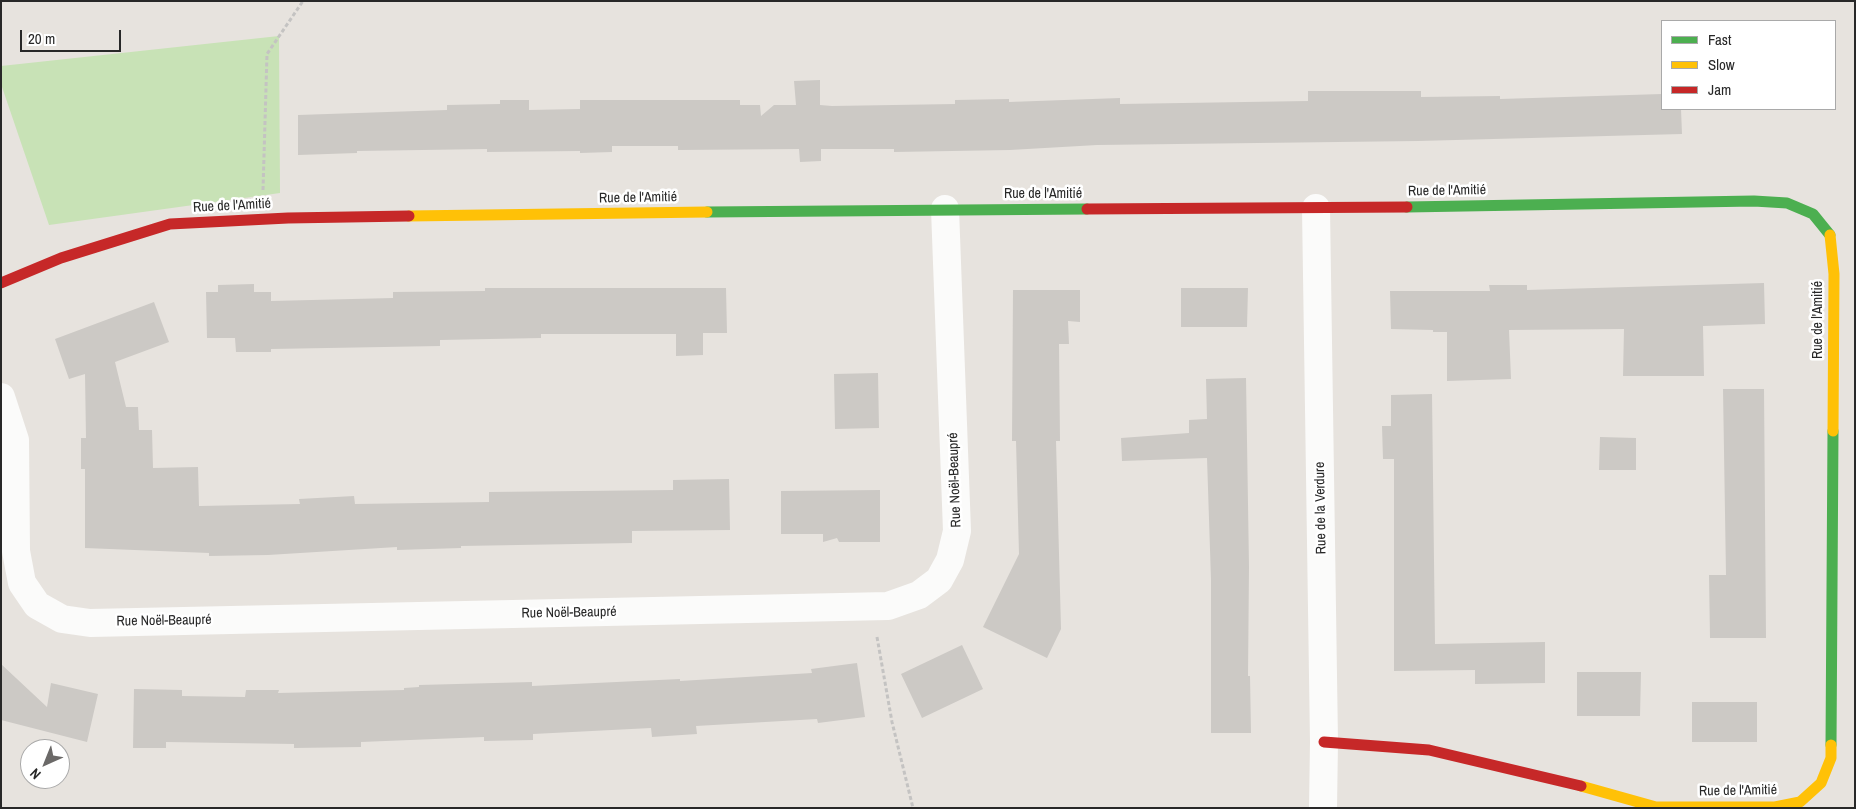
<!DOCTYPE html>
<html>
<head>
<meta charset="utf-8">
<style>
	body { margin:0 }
	#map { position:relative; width:1856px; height:809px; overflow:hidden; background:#e7e3de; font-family:"Archivo Narrow",sans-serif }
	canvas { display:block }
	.frame { position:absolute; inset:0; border:2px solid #282828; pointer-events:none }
	.legend { position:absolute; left:1661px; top:20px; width:175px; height:90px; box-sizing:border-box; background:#fff; border:1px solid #a9a9a9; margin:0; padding:6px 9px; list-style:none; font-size:15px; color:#282828 }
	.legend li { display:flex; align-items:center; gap:10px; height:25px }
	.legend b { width:25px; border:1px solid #a9a9a9 }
	.north { position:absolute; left:20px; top:739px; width:50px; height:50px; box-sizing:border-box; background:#fff; border:1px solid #a9a9a9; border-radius:50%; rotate:224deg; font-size:14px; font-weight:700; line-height:20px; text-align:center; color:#282828 }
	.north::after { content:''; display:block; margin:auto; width:18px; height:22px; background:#6b6968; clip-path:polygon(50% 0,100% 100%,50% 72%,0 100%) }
	.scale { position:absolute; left:20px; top:30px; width:101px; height:22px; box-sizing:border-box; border:2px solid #282828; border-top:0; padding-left:6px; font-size:15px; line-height:18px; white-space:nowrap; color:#282828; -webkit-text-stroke:4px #fff; paint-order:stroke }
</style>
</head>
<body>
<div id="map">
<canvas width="1856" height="809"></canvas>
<div class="frame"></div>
<ul class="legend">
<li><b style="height:6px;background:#4caf50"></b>Fast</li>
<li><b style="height:6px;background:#ffc107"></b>Slow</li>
<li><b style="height:6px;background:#c62828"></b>Jam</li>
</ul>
<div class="north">N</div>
<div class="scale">20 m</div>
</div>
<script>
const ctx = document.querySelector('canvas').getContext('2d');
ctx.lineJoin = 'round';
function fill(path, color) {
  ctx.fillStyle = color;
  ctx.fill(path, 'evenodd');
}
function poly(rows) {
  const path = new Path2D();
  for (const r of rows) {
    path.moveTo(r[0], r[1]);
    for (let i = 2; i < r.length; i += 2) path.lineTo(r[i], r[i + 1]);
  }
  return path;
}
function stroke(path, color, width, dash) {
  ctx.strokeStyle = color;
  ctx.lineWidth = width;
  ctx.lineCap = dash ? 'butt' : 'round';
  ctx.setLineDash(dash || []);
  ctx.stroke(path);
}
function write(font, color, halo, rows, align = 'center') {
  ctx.font = font + ' "Archivo Narrow",sans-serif';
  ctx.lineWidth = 5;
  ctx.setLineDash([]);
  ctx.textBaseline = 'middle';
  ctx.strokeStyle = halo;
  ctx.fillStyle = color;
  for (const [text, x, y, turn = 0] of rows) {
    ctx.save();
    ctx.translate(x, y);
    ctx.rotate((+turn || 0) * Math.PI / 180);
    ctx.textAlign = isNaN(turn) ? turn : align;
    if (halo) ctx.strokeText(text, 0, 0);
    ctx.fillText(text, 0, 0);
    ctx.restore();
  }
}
fill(poly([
	[279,36,280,193,49,225,1,84,1,66]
]), '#c8e2b6');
fill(poly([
	[820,80,820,105,832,106,955,104,955,100,1009,99,1009,102,1120,98,1120,104,1308,101,1308,91,1421,91,1421,97,1500,96,1500,99,1662,94,1662,109,1681,109,1682,134,1418,141,1097,145,1010,150,894,152,894,149,821,149,821,161,800,162,799,149,678,150,678,146,612,146,612,152,580,153,580,151,487,152,487,149,357,151,357,153,298,155,298,115,447,110,447,105,500,104,500,100,529,100,529,110,580,109,580,100,740,100,740,105,760,105,761,116,774,105,796,105,794,81],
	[1764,283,1765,324,1703,326,1704,376,1623,376,1624,329,1509,330,1511,379,1447,381,1447,332,1433,332,1433,330,1391,329,1390,291,1490,291,1489,285,1527,285,1527,290],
	[254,284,254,292,271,292,271,301,393,298,393,292,485,291,485,288,726,288,727,333,703,333,703,355,676,356,676,334,541,334,541,338,440,340,440,346,271,349,271,352,236,352,235,338,207,338,206,292,218,292,218,285],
	[1181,288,1248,288,1247,327,1181,327],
	[1013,290,1080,290,1080,322,1068,321,1069,344,1059,344,1060,441,1056,441,1061,629,1047,658,983,627,1019,554,1016,441,1012,441],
	[154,302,169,342,115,362,126,407,138,407,139,430,152,430,153,468,198,467,199,506,300,504,299,499,354,496,355,504,489,502,489,492,673,490,673,480,729,479,730,530,632,531,632,543,461,546,461,548,397,550,397,547,268,555,209,556,209,553,85,548,85,469,81,469,81,438,86,438,85,374,69,379,55,339],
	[878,373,879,428,835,429,834,374],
	[1246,378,1249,567,1248,676,1250,676,1251,733,1211,733,1211,580,1207,458,1122,461,1121,438,1189,433,1189,420,1207,419,1206,379],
	[1723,389,1764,389,1766,638,1710,638,1709,575,1726,575],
	[1432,394,1435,644,1545,642,1545,683,1475,684,1475,670,1394,671,1394,459,1383,459,1382,426,1391,426,1391,395],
	[1600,437,1636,438,1636,470,1599,470],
	[880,490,880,542,839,542,837,538,823,542,823,534,781,534,781,491],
	[962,645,983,689,922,718,901,674],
	[857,663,865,717,818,723,817,719,696,726,697,734,652,737,651,728,533,734,533,740,484,741,484,737,361,742,361,747,294,748,294,744,166,742,166,748,133,748,134,689,182,690,182,696,245,697,246,690,279,690,278,693,404,690,404,688,419,687,419,685,532,682,532,686,680,679,680,681,812,673,811,669],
	[1,664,47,707,51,683,98,694,87,742,1,720],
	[1577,672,1641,672,1640,716,1577,716],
	[1692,702,1757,702,1757,742,1692,742]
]), '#ccc9c5');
stroke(poly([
	[263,190,267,54,303,1],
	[877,637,892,722,913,808]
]), '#c4c3c2', 3, [4, 2.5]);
stroke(poly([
	[1316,208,1324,742,1323,808],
	[1,397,15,440,16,551,22,583,37,605,62,619,90,623,888,606,919,595,939,580,950,560,957,531,945,209]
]), '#fbfbfa', 28);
stroke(poly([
	[1407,207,1754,201,1787,203,1813,214,1830,235],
	[707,212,1087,209],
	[1831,745,1833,431]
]), '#4caf50', 11);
stroke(poly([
	[409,216,707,212],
	[1830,235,1834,274,1833,431],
	[1581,786,1656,807,1775,807,1800,802,1821,783,1831,758,1831,745]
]), '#ffc107', 11);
stroke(poly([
	[1087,209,1407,207],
	[1,283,61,258,170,224,288,218,409,216],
	[1324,742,1429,750,1581,786]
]), '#c62828', 11);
write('14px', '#282828', '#fff', [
	["Rue de l'Amitié",1447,191,-1],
	["Rue de l'Amitié",1043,194],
	["Rue de l'Amitié",638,198,-1],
	["Rue de l'Amitié",232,206,-3],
	["Rue de l'Amitié",1818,320,-90],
	["Rue Noël-Beaupré",955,480,-92],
	["Rue de la Verdure",1321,508,-91],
	["Rue Noël-Beaupré",569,613,-1],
	["Rue Noël-Beaupré",164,621,-1],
	["Rue de l'Amitié",1738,791,-1]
]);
</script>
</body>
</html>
